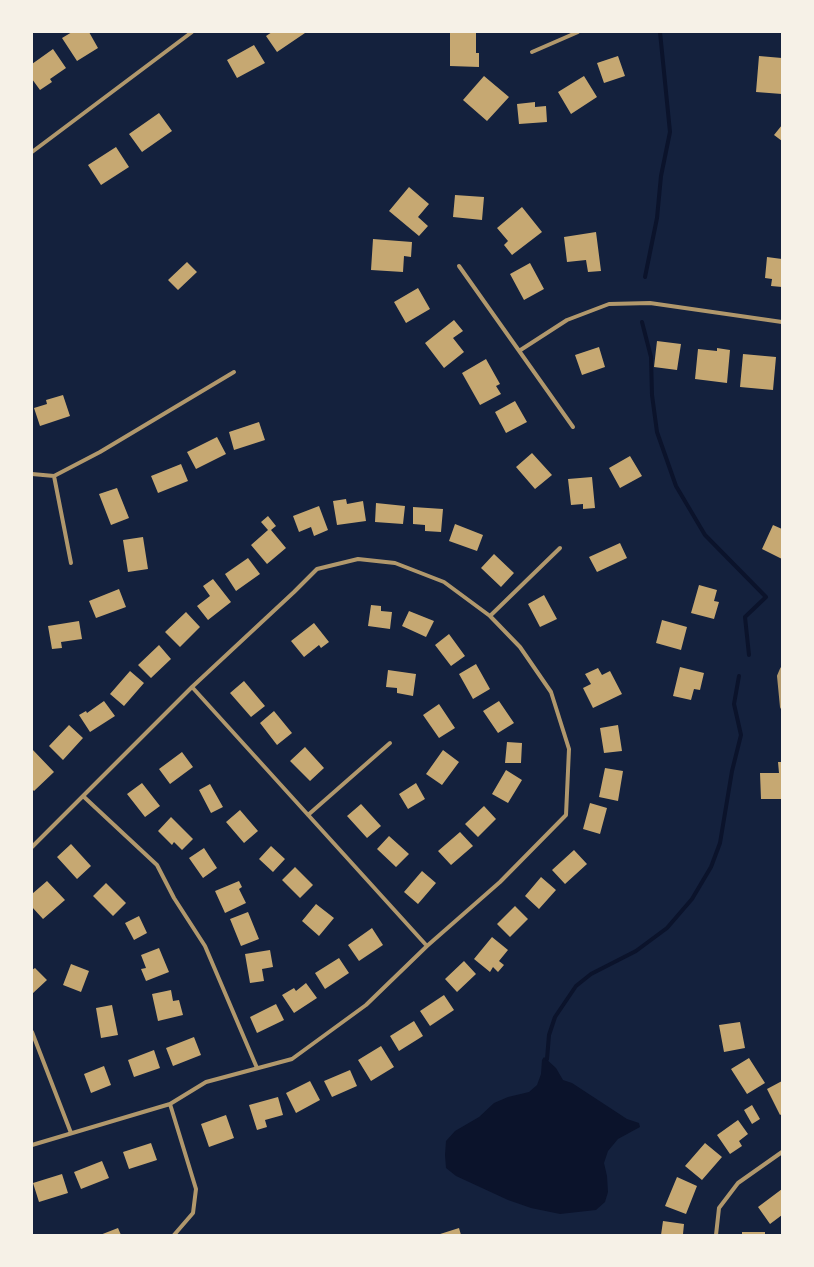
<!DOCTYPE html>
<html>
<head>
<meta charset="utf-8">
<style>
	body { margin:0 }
	#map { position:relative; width:814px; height:1267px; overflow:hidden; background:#14213d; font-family:"Asap Condensed",sans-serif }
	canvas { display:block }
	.frame { position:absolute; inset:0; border:33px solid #f6f1e7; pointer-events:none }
</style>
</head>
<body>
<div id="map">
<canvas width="814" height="1267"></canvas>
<div class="frame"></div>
</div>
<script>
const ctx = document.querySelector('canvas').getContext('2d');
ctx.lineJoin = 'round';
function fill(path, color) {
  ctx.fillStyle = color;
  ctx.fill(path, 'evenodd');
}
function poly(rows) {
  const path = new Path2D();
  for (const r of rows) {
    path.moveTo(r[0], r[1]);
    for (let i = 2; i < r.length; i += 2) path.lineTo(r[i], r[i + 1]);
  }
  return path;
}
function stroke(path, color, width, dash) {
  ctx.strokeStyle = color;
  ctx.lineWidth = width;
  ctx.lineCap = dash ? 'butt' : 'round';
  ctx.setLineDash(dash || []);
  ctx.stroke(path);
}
fill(poly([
	[544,1057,556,1068,563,1080,572,1083,627,1119,639,1123,640,1127,618,1139,608,1151,604,1163,607,1176,608,1192,605,1202,596,1210,560,1214,531,1208,508,1200,456,1176,446,1168,445,1155,446,1141,455,1131,479,1117,494,1103,508,1097,529,1092,537,1085,541,1074,542,1060]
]), '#0b132b');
stroke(poly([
	[645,277,657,218,661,176,670,132,660,32],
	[642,322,651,357,652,395,657,432,676,486,705,535,766,597,745,617,749,655],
	[547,1059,549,1035,555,1017,576,986,591,974,636,951,667,928,692,899,711,867,720,843,732,771,741,735,734,704,739,676]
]), '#0b132b', 4);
fill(poly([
	[72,32,89,32,98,48,77,61,62,38],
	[272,32,304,32,305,33,277,52,266,36],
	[450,32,476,32,476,53,479,53,479,67,450,66],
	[254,45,265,63,237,78,227,60],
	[53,49,66,68,50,79,52,82,40,90,32,79,32,64],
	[618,56,625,76,604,83,597,63],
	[759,56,782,58,782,94,756,92],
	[484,76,509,97,487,121,463,100],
	[584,76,597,97,571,114,558,92],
	[535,102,535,107,546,106,547,122,519,124,517,104],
	[159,113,172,131,142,152,129,134],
	[782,125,782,141,774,135],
	[116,147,129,167,101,185,88,165],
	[409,187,429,204,418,217,428,226,419,236,389,211],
	[455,195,484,197,482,220,453,217],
	[522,207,542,232,512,255,504,245,508,241,497,228],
	[596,232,601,271,588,272,586,260,567,262,564,237],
	[373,239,412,242,411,257,404,256,403,272,371,270],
	[767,257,782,259,782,287,771,286,772,279,765,278],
	[187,262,197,272,178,290,168,280],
	[530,263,544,289,524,300,510,274],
	[418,288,430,309,406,323,394,302],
	[454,320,463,331,453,338,464,352,444,368,425,343],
	[657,341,681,344,677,370,654,367],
	[599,347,605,367,582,375,575,355],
	[717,348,730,350,727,383,695,379,698,349,717,351],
	[743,354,776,357,773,390,740,387],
	[486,359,500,384,496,386,501,394,480,405,462,373],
	[63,395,70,416,40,426,34,408,47,404,46,400],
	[515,401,527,422,506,433,495,412],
	[259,422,265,440,234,450,229,432],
	[217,437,226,454,196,469,187,452],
	[532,453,552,475,535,489,516,467],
	[630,456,642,476,620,488,609,468],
	[181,464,188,481,158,493,151,476],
	[592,477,595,508,583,509,583,504,571,505,568,479],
	[117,488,129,518,111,525,99,494],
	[346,499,347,504,363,501,366,521,337,525,333,501],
	[376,503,405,506,403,524,375,522],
	[319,506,328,530,314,536,311,527,299,532,293,516],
	[413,507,443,509,441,532,425,531,425,525,413,524],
	[268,516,276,526,271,530,286,548,267,564,251,545,268,530,261,522],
	[455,524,483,535,477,551,449,541],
	[773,525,782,529,782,559,762,549],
	[143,537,148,569,128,572,123,540],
	[620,543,627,558,597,572,589,557],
	[494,554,514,573,501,587,481,568],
	[248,558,260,574,236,591,225,574],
	[213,579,231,602,208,620,197,606,210,596,203,586],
	[699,585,717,590,714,601,719,602,714,619,691,613],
	[119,589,126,607,96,618,89,601],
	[544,595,557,619,540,627,528,604],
	[371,605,381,606,381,611,392,612,390,629,368,626],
	[409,611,434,621,426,637,402,626],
	[186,612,200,627,180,647,165,632],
	[662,620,687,627,681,650,656,643],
	[79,621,82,639,61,642,62,648,52,649,48,626],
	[314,623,329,642,321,648,319,645,304,657,291,641],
	[449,634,465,656,451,666,435,645],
	[159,645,171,659,151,678,138,665],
	[476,664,490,689,473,699,459,674],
	[680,667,704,673,700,690,694,689,691,700,673,696],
	[598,668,602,675,610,671,622,694,593,708,583,688,591,684,585,674],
	[388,670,416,674,413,696,397,693,397,688,386,687],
	[130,671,144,683,124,706,110,694],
	[244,681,265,706,251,717,230,693],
	[104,701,115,716,90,732,79,715,86,711,87,713],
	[499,701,514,723,498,733,483,711],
	[439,704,455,728,439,738,423,715],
	[274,711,292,733,277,745,260,723],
	[69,725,83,738,63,760,49,746],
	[618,725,622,751,604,753,600,728],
	[507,742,522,743,521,763,505,763],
	[305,747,324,768,310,781,290,761],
	[32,749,54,772,34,791,32,789],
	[443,750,459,762,442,785,426,774],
	[182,752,193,767,170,784,159,769],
	[778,762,782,762,782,799,761,799,760,773,779,773],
	[605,768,623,771,618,801,599,797],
	[506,770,522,780,508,803,492,794],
	[142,783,160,806,145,817,127,794],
	[416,783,425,799,408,809,399,794],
	[210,784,223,807,211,813,199,790],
	[590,803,607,808,600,834,583,829],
	[361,804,381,826,367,838,347,816],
	[484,806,496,819,478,837,465,824],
	[240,810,258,831,244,843,226,822],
	[171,817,193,839,182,850,174,842,172,845,158,831],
	[460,832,473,846,451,865,438,851],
	[389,836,409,854,396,867,377,849],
	[71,844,91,866,77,879,57,857],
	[271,846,285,859,273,872,259,859],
	[204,848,217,868,203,878,189,858],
	[574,850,587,864,565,884,552,870],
	[295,867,313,885,300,898,282,880],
	[422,871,436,883,418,904,404,892],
	[541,877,556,890,539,909,525,896],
	[47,881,65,900,43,919,32,907,32,894],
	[239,881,242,887,239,889,246,903,225,913,215,891],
	[106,883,126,903,113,916,93,896],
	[316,904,334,918,319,936,302,921],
	[515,906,528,919,510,937,497,924],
	[248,912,259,939,241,946,230,919],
	[139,916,147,933,134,940,125,923],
	[372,928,383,945,359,961,348,945],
	[492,937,508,950,499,961,504,965,498,972,493,967,490,972,474,959],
	[159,948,169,972,146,981,141,969,146,968,141,955],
	[270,950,273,967,262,969,264,981,250,983,245,954],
	[339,958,349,973,325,989,315,973],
	[464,961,476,974,457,992,445,979],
	[71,964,89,971,81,992,63,985],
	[35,968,47,980,32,994,32,970],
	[306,983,317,998,294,1013,282,995,294,988,296,991],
	[171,990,173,1001,179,1000,183,1015,158,1021,152,994],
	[444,995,454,1010,430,1026,420,1011],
	[276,1004,284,1020,257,1033,250,1017],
	[112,1005,118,1035,101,1038,96,1008],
	[414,1021,423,1036,399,1051,390,1036],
	[740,1022,745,1048,724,1052,719,1025],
	[194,1037,201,1055,173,1066,166,1048],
	[381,1046,394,1067,371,1081,358,1060],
	[154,1050,160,1068,134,1077,128,1060],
	[749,1058,765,1083,747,1094,731,1069],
	[104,1066,111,1085,91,1093,84,1074],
	[350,1070,357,1086,332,1097,324,1081],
	[310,1081,320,1100,296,1113,286,1093],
	[782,1081,782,1114,780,1115,767,1089],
	[278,1097,283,1115,265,1120,267,1127,257,1130,249,1105],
	[752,1105,760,1119,752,1124,744,1110],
	[226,1115,234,1138,209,1147,201,1124],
	[738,1120,748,1134,739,1141,742,1146,730,1154,717,1135],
	[151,1143,157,1160,129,1169,123,1152],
	[705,1143,722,1157,702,1180,685,1166],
	[102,1161,109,1178,81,1189,74,1172],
	[62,1174,68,1193,39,1202,33,1183],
	[677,1177,697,1186,686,1214,665,1206],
	[782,1189,782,1215,770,1224,758,1207],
	[663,1221,684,1224,683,1234,687,1235,661,1235],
	[118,1228,121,1235,100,1235],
	[459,1228,461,1235,437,1235],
	[742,1232,765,1232,765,1235,742,1235]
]), '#c6a872');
stroke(poly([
	[532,52,578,32],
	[32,152,192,32],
	[459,266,573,427],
	[519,351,567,320,609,304,650,303,782,322],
	[32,474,54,476,100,452,234,372],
	[54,476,71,563],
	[490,616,560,548],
	[782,669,779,676,782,707],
	[192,687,427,946],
	[83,796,157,865,174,898,205,946,257,1068],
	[308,815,390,743],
	[32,847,192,687,294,592,317,569,358,559,395,563,444,582,490,616,520,647,551,692,569,749,566,815,500,882,427,946,366,1005,292,1059,206,1082,170,1104,32,1145],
	[32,1032,71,1133],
	[170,1104,196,1189,193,1213,174,1235],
	[716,1235,719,1208,738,1183,782,1152]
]), '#b1986c', 4);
</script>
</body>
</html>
